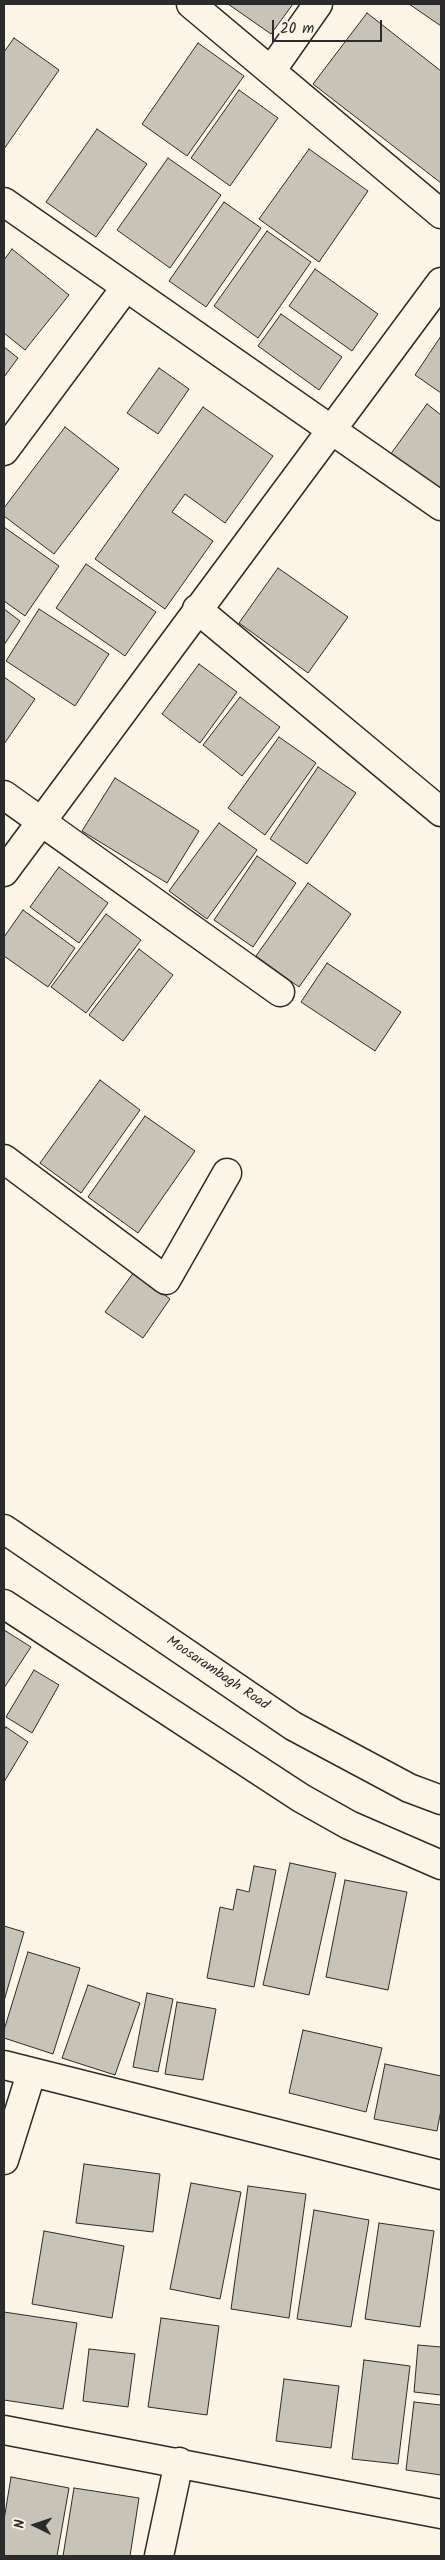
<!DOCTYPE html>
<html>
<head>
<meta charset="utf-8">
<style>
	body { margin:0 }
	#map { position:relative; width:445px; height:2560px; overflow:hidden; background:#fcf5e5; font-family:Kalam,sans-serif }
	canvas { display:block }
	.frame { position:absolute; inset:0; border:5px solid #2b2b2b; pointer-events:none }
	.north { position:absolute; left:10px; top:2500px; width:50px; height:50px; -webkit-text-stroke:4px #fcf5e5; paint-order:stroke; rotate:274deg; font-size:14px; font-weight:700; line-height:20px; text-align:center; color:#2b2b2b }
	.north::after { content:''; display:block; margin:auto; width:18px; height:22px; background:#2b2b2b; clip-path:polygon(50% 0,100% 100%,50% 72%,0 100%) }
	.scale { position:absolute; left:272px; top:20px; width:110px; height:22px; box-sizing:border-box; border:2px solid #2b2b2b; border-top:0; padding-left:6px; font-size:15px; line-height:18px; white-space:nowrap; color:#2b2b2b; -webkit-text-stroke:4px #fcf5e5; paint-order:stroke }
</style>
</head>
<body>
<div id="map">
<canvas width="445" height="2560"></canvas>
<div class="frame"></div>
<div class="north">N</div>
<div class="scale">20 m</div>
</div>
<script>
const ctx = document.querySelector('canvas').getContext('2d');
ctx.lineJoin = 'round';
function fill(path, color) {
  ctx.fillStyle = color;
  ctx.fill(path, 'evenodd');
}
function poly(rows) {
  const path = new Path2D();
  for (const r of rows) {
    path.moveTo(r[0], r[1]);
    for (let i = 2; i < r.length; i += 2) path.lineTo(r[i], r[i + 1]);
  }
  return path;
}
function stroke(path, color, width, dash) {
  ctx.strokeStyle = color;
  ctx.lineWidth = width;
  ctx.lineCap = dash ? 'butt' : 'round';
  ctx.setLineDash(dash || []);
  ctx.stroke(path);
}
function write(font, color, halo, rows, align = 'center') {
  ctx.font = font + ' Kalam,sans-serif';
  ctx.lineWidth = 4;
  ctx.setLineDash([]);
  ctx.textBaseline = 'middle';
  ctx.strokeStyle = halo;
  ctx.fillStyle = color;
  for (const [text, x, y, turn = 0] of rows) {
    ctx.save();
    ctx.translate(x, y);
    ctx.rotate((+turn || 0) * Math.PI / 180);
    ctx.textAlign = isNaN(turn) ? turn : align;
    if (halo) ctx.strokeText(text, 0, 0);
    ctx.fillText(text, 0, 0);
    ctx.restore();
  }
}
const building = poly([
	[228,4,293,4,271,34,228,4],
	[409,4,441,4,441,26,409,4],
	[367,13,441,71,441,183,313,84,367,13],
	[14,38,59,70,4,149,4,52,14,38],
	[198,43,244,76,187,156,142,124,198,43],
	[239,90,278,118,230,186,191,158,239,90],
	[97,129,147,164,96,237,46,202,97,129],
	[309,149,368,191,319,262,259,219,309,149],
	[168,158,221,195,170,268,117,230,168,158],
	[224,202,261,228,206,307,169,281,224,202],
	[267,231,311,262,258,338,214,306,267,231],
	[12,249,69,295,25,350,4,333,4,260,12,249],
	[315,269,378,314,352,351,289,306,315,269],
	[281,314,342,357,319,390,258,346,281,314],
	[441,336,441,393,415,375,441,336],
	[4,347,18,358,4,377,4,347],
	[159,368,189,389,158,434,127,413,159,368],
	[427,404,441,415,441,493,390,455,427,404],
	[203,407,273,456,225,523,185,494,172,512,213,541,165,609,95,559,203,407],
	[65,427,119,469,54,554,4,516,4,508,65,427],
	[4,527,59,566,25,616,4,601,4,527],
	[86,564,156,612,125,656,56,608,86,564],
	[278,568,348,617,308,673,239,623,278,568],
	[4,609,20,621,4,645,4,609],
	[39,609,109,654,75,706,6,661,39,609],
	[199,664,237,692,200,743,162,714,199,664],
	[4,677,35,699,4,744,4,677],
	[240,697,280,727,242,776,203,745,240,697],
	[279,737,316,763,265,835,228,808,279,737],
	[318,767,356,793,307,864,270,839,318,767],
	[115,778,199,831,167,883,82,831,115,778],
	[219,823,257,850,207,919,169,891,219,823],
	[257,856,296,883,253,947,214,920,257,856],
	[59,867,108,903,79,943,30,907,59,867],
	[308,883,351,914,299,987,256,956,308,883],
	[23,910,75,948,48,987,4,956,4,937,23,910],
	[106,914,141,940,86,1013,51,987,106,914],
	[139,949,173,975,123,1041,89,1015,139,949],
	[327,963,401,1012,375,1051,301,1002,327,963],
	[100,1080,140,1110,81,1193,40,1163,100,1080],
	[145,1116,195,1151,138,1233,88,1197,145,1116],
	[134,1272,170,1299,143,1338,105,1312,134,1272],
	[4,1630,31,1647,4,1688,4,1630],
	[34,1670,59,1685,32,1733,6,1717,34,1670],
	[6,1727,28,1742,4,1782,4,1730,6,1727],
	[290,1863,336,1873,309,1995,263,1985,290,1863],
	[254,1866,276,1870,254,1987,207,1978,220,1907,233,1910,237,1889,249,1892,254,1866],
	[345,1880,407,1892,388,1990,326,1977,345,1880],
	[4,1926,24,1932,4,2001,4,1926],
	[28,1952,80,1968,53,2054,4,2038,4,2030,28,1952],
	[88,1985,140,2003,115,2075,62,2058,88,1985],
	[147,1993,173,1999,158,2072,133,2067,147,1993],
	[177,2002,216,2009,203,2080,165,2074,177,2002],
	[303,2030,382,2048,366,2112,289,2093,303,2030],
	[385,2064,441,2076,441,2110,437,2131,374,2119,385,2064],
	[84,2164,160,2174,153,2232,76,2223,84,2164],
	[191,2183,241,2192,220,2299,170,2289,191,2183],
	[248,2186,306,2194,289,2318,231,2309,248,2186],
	[314,2210,369,2220,351,2327,297,2319,314,2210],
	[379,2223,434,2231,420,2327,365,2319,379,2223],
	[44,2231,124,2246,112,2318,32,2304,44,2231],
	[4,2312,77,2323,63,2409,4,2400,4,2312],
	[161,2318,219,2326,207,2415,148,2407,161,2318],
	[418,2345,441,2347,441,2395,414,2392,418,2345],
	[89,2349,135,2354,128,2407,83,2401,89,2349],
	[364,2360,410,2366,398,2464,352,2459,364,2360],
	[284,2379,339,2386,331,2448,276,2441,284,2379],
	[414,2402,441,2405,441,2475,406,2470,414,2402],
	[11,2477,69,2488,57,2556,4,2556,4,2520,11,2477],
	[74,2488,139,2498,130,2556,63,2556,74,2488]
]);
fill(building, '#c8c3b7');
stroke(building, '#2b2b2b', 1);
const street = poly([
	[191,4,441,214],
	[271,71,318,4],
	[4,202,441,506],
	[4,451,126,287],
	[197,609,441,812],
	[4,795,280,992],
	[4,872,441,282],
	[4,1159,166,1280,227,1173],
	[4,2065,441,2175],
	[4,2160,31,2074],
	[4,2430,441,2514],
	[159,2556,179,2462]
]);
const primary = poly([
	[4,1529,293,1726,409,1788,441,1800],
	[4,1604,301,1798,349,1825,441,1865]
]);
stroke(street, '#2b2b2b', 31);
stroke(primary, '#2b2b2b', 31);
stroke(street, '#fcf5e5', 28);
stroke(primary, '#fcf5e5', 28);
write('14px', '#2b2b2b', '#fcf5e5', [
	["Moosarambagh Road",217,1674,34]
]);
</script>
</body>
</html>
